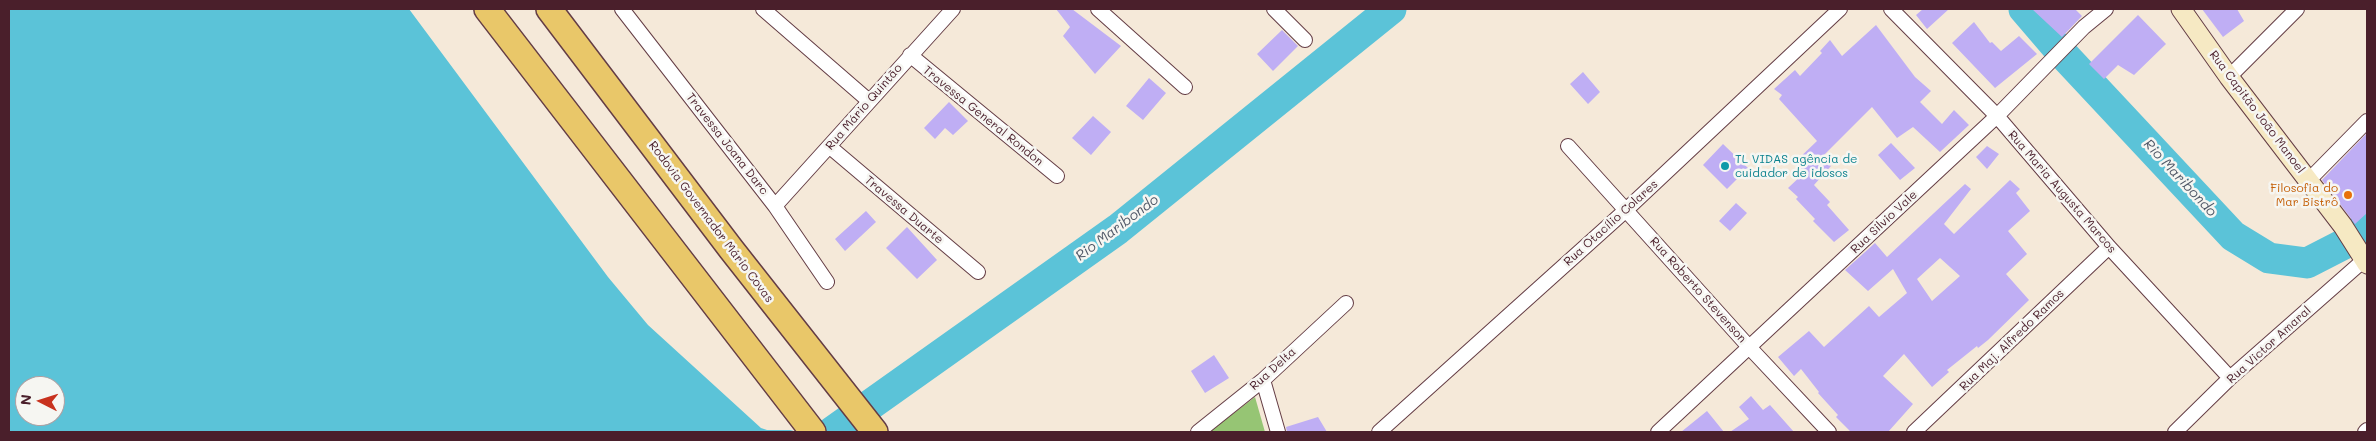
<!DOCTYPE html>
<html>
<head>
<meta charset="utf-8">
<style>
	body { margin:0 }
	#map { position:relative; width:2376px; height:441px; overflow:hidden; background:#f5e9d9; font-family:Mali,sans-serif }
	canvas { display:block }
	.frame { position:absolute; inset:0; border:10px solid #4a1f2b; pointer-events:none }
	.north { position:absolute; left:15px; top:376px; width:50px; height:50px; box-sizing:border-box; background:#f6f6f2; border:1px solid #b1a0a2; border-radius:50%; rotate:275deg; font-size:14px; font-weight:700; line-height:20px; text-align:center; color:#4a1f2b }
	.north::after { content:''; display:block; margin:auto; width:18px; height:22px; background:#c8321e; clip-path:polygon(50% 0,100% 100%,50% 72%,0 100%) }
</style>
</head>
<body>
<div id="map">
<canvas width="2376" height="441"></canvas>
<div class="frame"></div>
<div class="north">N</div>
</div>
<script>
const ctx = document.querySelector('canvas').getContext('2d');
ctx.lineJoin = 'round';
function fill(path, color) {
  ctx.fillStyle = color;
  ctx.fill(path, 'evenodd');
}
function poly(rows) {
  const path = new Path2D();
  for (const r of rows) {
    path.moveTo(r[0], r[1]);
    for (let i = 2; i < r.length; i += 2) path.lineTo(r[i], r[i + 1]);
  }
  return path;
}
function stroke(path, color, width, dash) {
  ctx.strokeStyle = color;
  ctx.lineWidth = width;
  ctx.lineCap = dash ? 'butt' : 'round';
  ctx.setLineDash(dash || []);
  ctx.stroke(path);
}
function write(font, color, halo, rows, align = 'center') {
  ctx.font = font + ' Mali,sans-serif';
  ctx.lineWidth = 5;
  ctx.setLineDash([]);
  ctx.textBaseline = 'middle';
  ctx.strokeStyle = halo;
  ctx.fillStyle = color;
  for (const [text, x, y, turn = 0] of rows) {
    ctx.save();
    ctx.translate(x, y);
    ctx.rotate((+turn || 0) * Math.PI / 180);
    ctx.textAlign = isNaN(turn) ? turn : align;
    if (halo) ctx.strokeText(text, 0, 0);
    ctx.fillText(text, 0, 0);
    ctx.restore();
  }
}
fill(poly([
	[1255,397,1265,432,1209,432]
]), '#96c574');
fill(poly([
	[9,9,409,9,608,277,648,325,761,428,767,430,790,430,798,432,9,432],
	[25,386,55,386,55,416,25,416]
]), '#5bc3d8');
stroke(poly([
	[2024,9,2060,51,2233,236,2269,258,2307,263,2346,243,2367,225],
	[832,432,1118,229,1391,9]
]), '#5bc3d8', 31);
fill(poly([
	[1056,9,1072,9,1121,46,1095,74,1063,36,1070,27],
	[1923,9,1949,9,1927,29,1916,15],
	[2032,9,2075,9,2082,16,2062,37],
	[2202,9,2237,9,2244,21,2223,37],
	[2138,15,2166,44,2134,75,2118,65,2104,79,2089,64],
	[1974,22,1990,43,1992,42,2001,51,2019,36,2037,54,1995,88,1952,43],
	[1876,25,1915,77,1931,91,1920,102,1942,124,1954,110,1969,125,1940,152,1913,127,1897,138,1872,107,1823,156,1831,166,1814,185,1830,202,1827,205,1849,230,1834,242,1813,221,1815,219,1796,199,1798,197,1788,188,1804,173,1794,163,1817,141,1779,99,1782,95,1774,89,1795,70,1800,76,1822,53,1820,51,1830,40,1842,56],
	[1282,30,1298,46,1273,71,1257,54],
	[1583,72,1600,92,1588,104,1570,84],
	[1149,78,1166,93,1143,120,1126,106],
	[949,102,968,121,953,135,945,128,935,139,924,128],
	[1093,116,1111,132,1091,155,1072,138],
	[2367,133,2367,213,2355,224,2322,180],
	[1891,143,1915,168,1900,180,1878,155],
	[1723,144,1748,168,1727,189,1703,165],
	[1987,146,1999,154,1987,169,1976,157],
	[2010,180,2020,189,2016,193,2030,211,2008,231,2027,254,2006,274,2029,300,1988,340,1978,348,1977,346,1947,370,1949,372,1932,387,1904,354,1883,376,1913,404,1888,432,1851,432,1836,417,1838,415,1818,393,1819,392,1801,369,1794,376,1778,357,1809,331,1824,347,1869,306,1879,317,1907,293,1893,269,1868,291,1845,270,1875,243,1887,257,1965,184,1971,189,1944,224,1954,234],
	[1940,258,1960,276,1932,301,1917,279],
	[1736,203,1747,213,1730,231,1719,221],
	[866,211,876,222,845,251,835,239],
	[907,227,937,260,917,279,886,248],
	[1214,355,1229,378,1205,393,1191,371],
	[1751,396,1763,410,1770,405,1794,432,1730,432,1749,419,1739,407],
	[1707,411,1724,432,1681,432],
	[1318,417,1327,432,1287,432,1286,427]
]), '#bfaef4');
const street = poly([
	[622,9,775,206,827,282],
	[763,9,869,101],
	[1098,9,1185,87],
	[1274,9,1305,40],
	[1891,9,1997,116,2109,247,2230,378],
	[910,55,1057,176],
	[2229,77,2297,9],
	[1568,146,1750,348,1829,432],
	[830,147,978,272],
	[2309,180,2367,121],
	[775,206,953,9],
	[1263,380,1278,432],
	[1198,432,1263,380,1346,303],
	[1379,432,1626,210,1840,9],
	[1658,432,1997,116,2084,27,2106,9],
	[1914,432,2109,247],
	[2175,432,2230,378,2364,260],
	[2365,432,2367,430]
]);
const secondary = poly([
	[2181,9,2229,77,2343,226,2367,264]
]);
const highway = poly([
	[487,9,813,432],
	[549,9,731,249,875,432]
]);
stroke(street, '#643d45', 16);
stroke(secondary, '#643d45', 21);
stroke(highway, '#643d45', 28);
stroke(street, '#fff', 14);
stroke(secondary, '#f6e9c3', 19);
stroke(highway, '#e9c769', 25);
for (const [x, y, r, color] of [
	[1725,166,5,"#0f9aa8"],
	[2348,195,5,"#e8710a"]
]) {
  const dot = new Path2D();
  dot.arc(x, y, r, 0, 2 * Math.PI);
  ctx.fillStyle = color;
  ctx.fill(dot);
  stroke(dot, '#f6f6f2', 2);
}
write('12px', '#4a1f2b', '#f6f6f2', [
	["Rua Mário Quintão",864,107,-49],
	["Rua Capitão João Manoel",2257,112,53],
	["Travessa General Rondon",983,116,39],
	["Travessa Joana Darc",727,144,52],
	["Rua Maria Augusta Marcos",2062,192,49],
	["Travessa Duarte",904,210,40],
	["Rodovia Governador Mário Covas",711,222,53],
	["Rua Silvio Vale",1884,222,-43],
	["Rua Otacílio Colares",1611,223,-42],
	["Rua Roberto Stevenson",1698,290,48],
	["Rua Maj. Alfredo Ramos",2012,340,-44],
	["Rua Victor Amaral",2269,345,-42],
	["Rua Delta",1273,369,-42]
]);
write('12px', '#0d838f', '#f6f6f2', [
	["TL VIDAS agência de",1735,159],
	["cuidador de idosos",1735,173]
], 'left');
write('12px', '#c56008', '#f6f6f2', [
	["Filosofia do",2338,188],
	["Mar Bistrô",2338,202]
], 'right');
write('italic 14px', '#505868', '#f6f6f2', [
	["Rio Maribondo",2180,178,47],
	["Rio Maribondo",1117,228,-37]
]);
</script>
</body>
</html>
